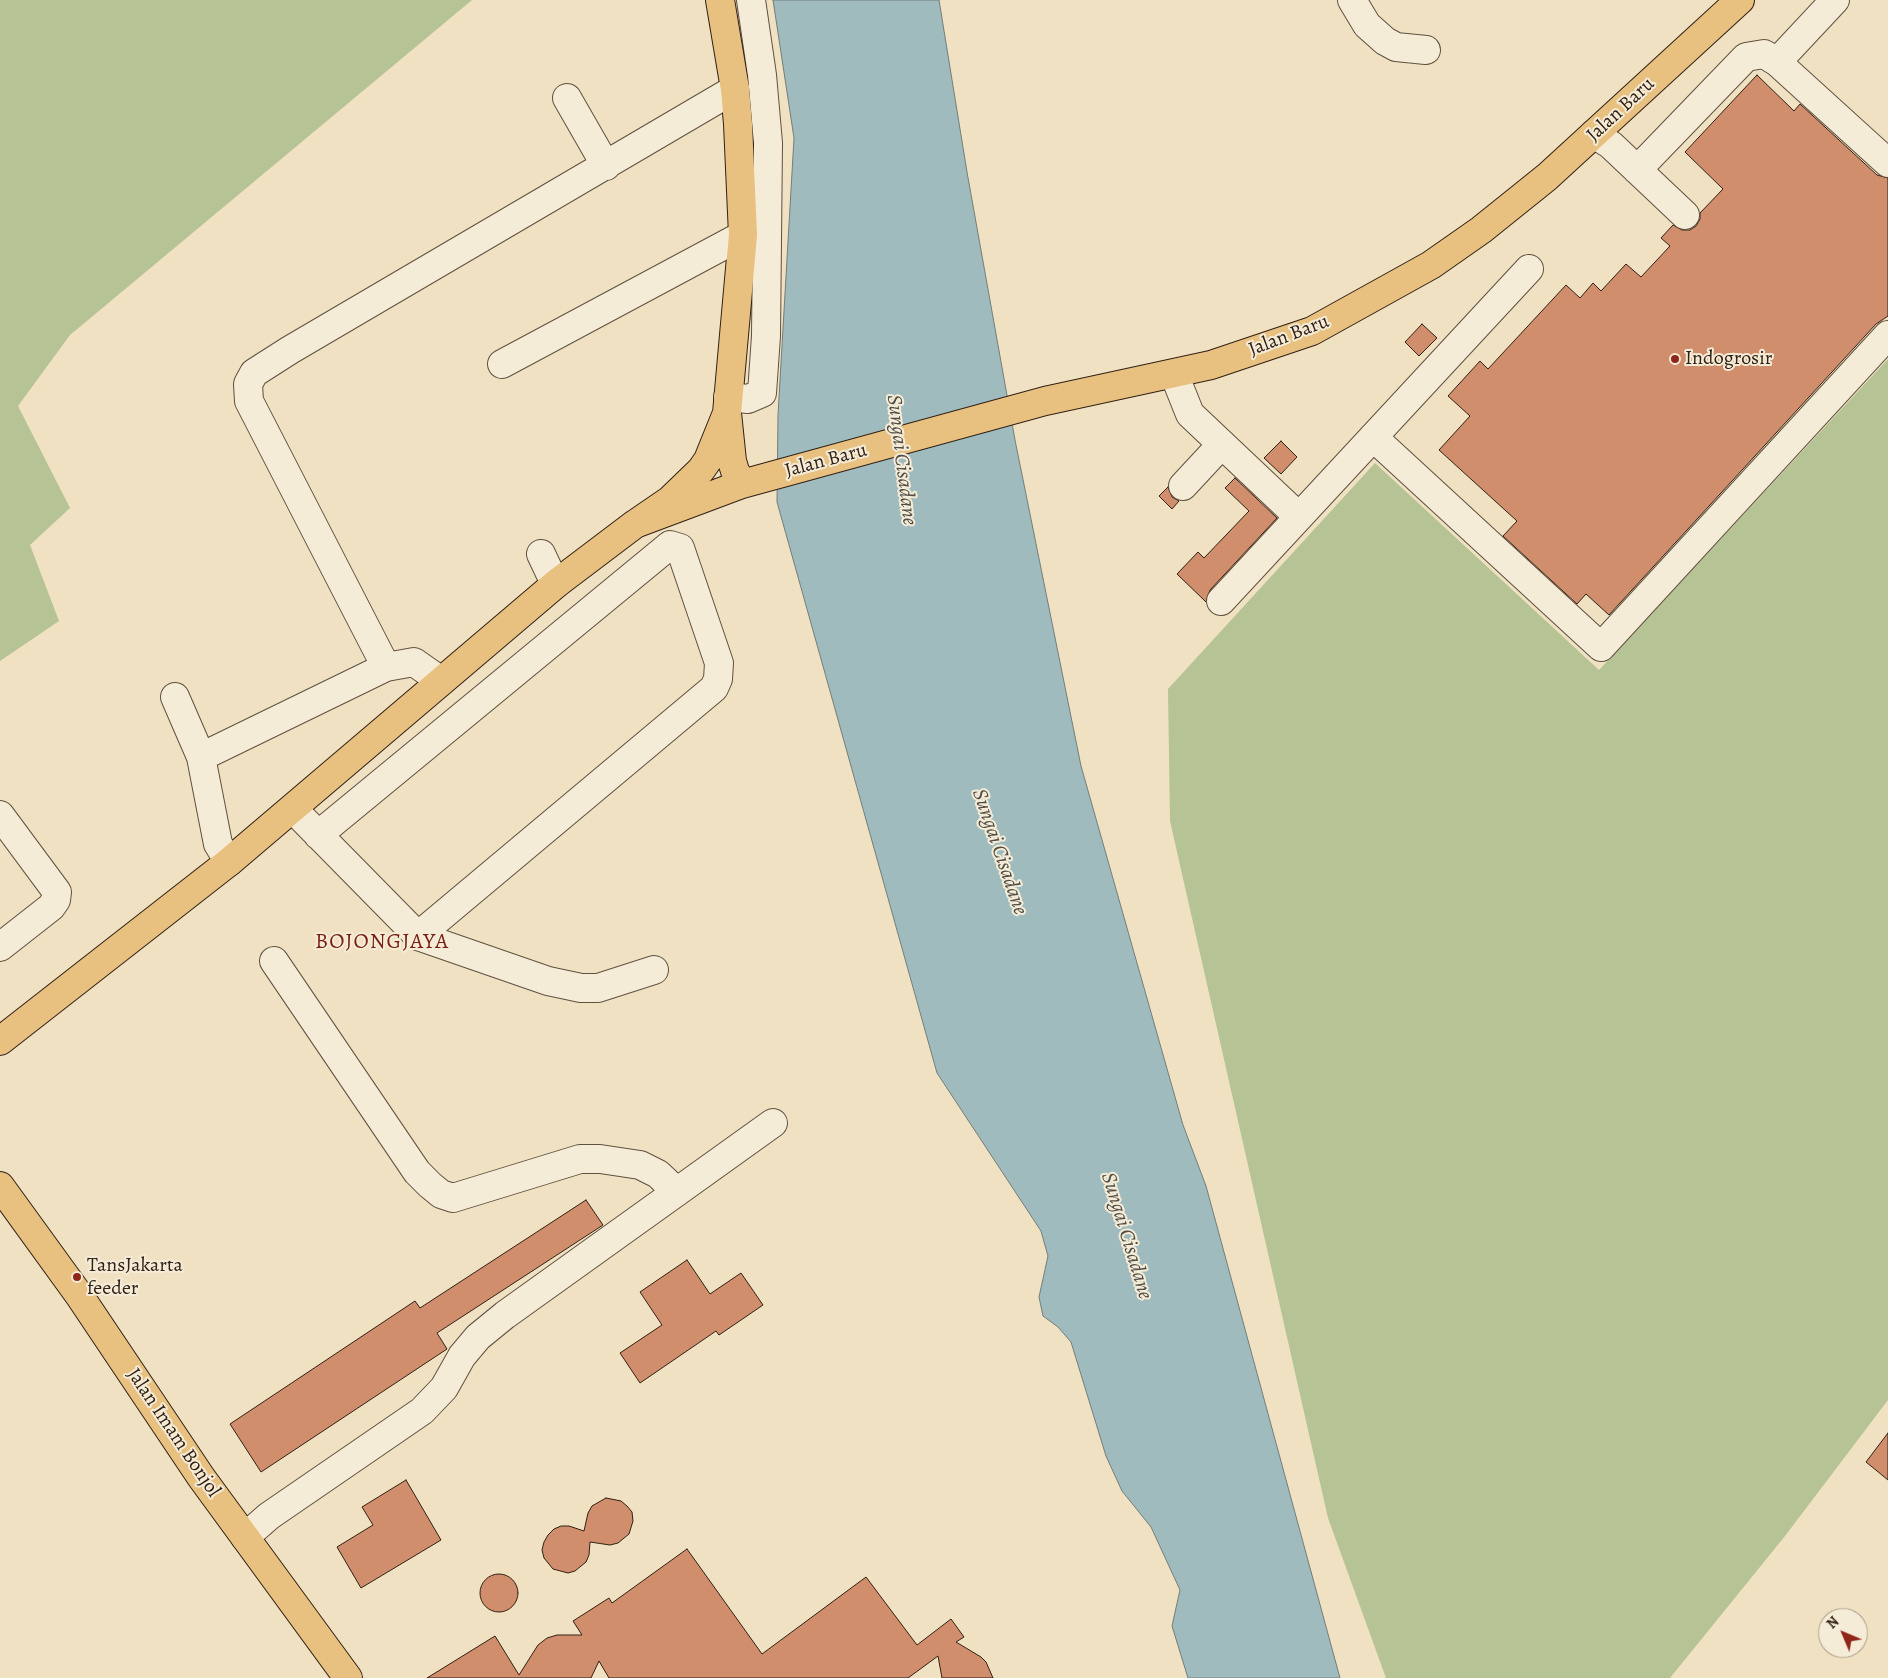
<!DOCTYPE html>
<html>
<head>
<meta charset="utf-8">
<style>
	body { margin:0 }
	#map { position:relative; width:1888px; height:1678px; overflow:hidden; background:#efe1c1; font-family:Alegreya,serif }
	canvas { display:block }
	.north { position:absolute; left:1818px; top:1608px; width:50px; height:50px; box-sizing:border-box; background:#f5ecd7; border:1px solid #a69a89; border-radius:50%; rotate:315deg; font-size:14px; font-weight:700; line-height:20px; text-align:center; color:#302015 }
	.north::after { content:''; display:block; margin:auto; width:18px; height:22px; background:#8f2418; clip-path:polygon(50% 0,100% 100%,50% 72%,0 100%) }
</style>
</head>
<body>
<div id="map">
<canvas width="1888" height="1678"></canvas>
<div class="north">N</div>
</div>
<script>
const ctx = document.querySelector('canvas').getContext('2d');
ctx.lineJoin = 'round';
function fill(path, color) {
  ctx.fillStyle = color;
  ctx.fill(path, 'evenodd');
}
function poly(rows) {
  const path = new Path2D();
  for (const r of rows) {
    if (r.length === 3) {
      path.moveTo(r[0] + r[2], r[1]);
      path.arc(r[0], r[1], r[2], 0, 2 * Math.PI);
      continue;
    }
    path.moveTo(r[0], r[1]);
    for (let i = 2; i < r.length; i += 2) path.lineTo(r[i], r[i + 1]);
  }
  return path;
}
function stroke(path, color, width, dash) {
  ctx.strokeStyle = color;
  ctx.lineWidth = width;
  ctx.lineCap = dash ? 'butt' : 'round';
  ctx.setLineDash(dash || []);
  ctx.stroke(path);
}
function write(font, color, halo, rows, align = 'center') {
  ctx.font = font + ' Alegreya,serif';
  ctx.lineWidth = 4;
  ctx.setLineDash([]);
  ctx.textBaseline = 'middle';
  ctx.strokeStyle = halo;
  ctx.fillStyle = color;
  for (const [text, x, y, turn = 0] of rows) {
    ctx.save();
    ctx.translate(x, y);
    ctx.rotate((+turn || 0) * Math.PI / 180);
    ctx.textAlign = isNaN(turn) ? turn : align;
    if (halo) ctx.strokeText(text, 0, 0);
    ctx.fillText(text, 0, 0);
    ctx.restore();
  }
}
fill(poly([
	[0,0,472,0,70,335,18,406,70,508,30,545,59,621,0,661],
	[1888,359,1888,1400,1785,1536,1670,1678,1386,1678,1328,1518,1170,821,1168,689,1375,463,1599,670]
]), '#b6c395');
const water = poly([
	[773,0,939,0,967,172,1015,440,1081,766,1183,1125,1206,1186,1340,1678,1188,1678,1172,1626,1180,1590,1151,1527,1122,1491,1106,1456,1071,1342,1058,1327,1043,1316,1039,1297,1048,1256,1041,1231,937,1073,777,502,778,415,794,138,773,0]
]);
fill(water, '#9fbbbd');
stroke(water, '#737d7a', 1);
const building = poly([
	[1757,75,1794,111,1800,104,1877,175,1888,178,1888,316,1876,324,1609,615,1586,594,1577,604,1503,536,1517,521,1439,450,1470,416,1448,396,1480,361,1488,369,1566,285,1580,298,1593,283,1601,291,1626,264,1641,277,1670,246,1661,238,1673,225,1682,230,1690,230,1696,226,1700,219,1700,213,1723,189,1685,152,1757,75],
	[1422,324,1437,338,1419,356,1405,342,1422,324],
	[1281,441,1297,457,1281,474,1264,458,1281,441],
	[1235,478,1277,518,1210,590,1206,602,1177,574,1198,552,1204,558,1249,511,1225,488,1235,478],
	[1168,487,1172,497,1179,501,1172,509,1159,496,1168,487],
	[586,1200,603,1225,437,1333,447,1349,261,1472,230,1424,415,1301,420,1308,586,1200],
	[687,1260,710,1294,741,1273,763,1305,719,1335,716,1331,640,1383,620,1353,662,1325,640,1292,687,1260],
	[1888,1433,1888,1480,1866,1462,1888,1433],
	[406,1480,441,1540,361,1588,337,1547,373,1525,362,1507,406,1480],
	[606,1498,621,1501,627,1506,632,1512,633,1521,629,1534,618,1543,610,1545,590,1542,589,1555,586,1562,575,1571,568,1573,553,1569,544,1558,542,1550,544,1542,548,1535,554,1529,561,1526,569,1526,584,1531,588,1513,592,1506,606,1498],
	[687,1549,762,1654,866,1577,917,1645,951,1619,964,1637,956,1642,981,1657,986,1662,993,1678,942,1678,938,1656,908,1678,609,1678,599,1661,591,1678,427,1678,495,1636,519,1675,538,1645,547,1638,557,1635,582,1635,573,1621,609,1598,612,1603,687,1549],
	[499,1593,19]
]);
fill(building, '#d18e6c');
stroke(building, '#302015', 1);
const minor = poly([
	[1352,0,1367,25,1385,41,1396,47,1426,50],
	[1835,0,1777,62,1888,163],
	[567,98,606,166],
	[1594,134,1611,145,1685,215],
	[1637,170,1746,57,1764,54,1777,62],
	[502,364,743,235],
	[1174,374,1190,414,1299,517],
	[728,397,748,399,762,393,766,336,768,143,762,75,751,0],
	[1373,437,1601,647,1888,335],
	[1183,486,1222,444],
	[541,554,550,573,557,583],
	[1221,601,1529,269],
	[441,681,414,662,386,667,249,401,248,384,254,373,290,350,735,89],
	[175,697,201,757],
	[293,809,418,936,548,981,581,988,598,988,654,970],
	[0,815,57,892,56,900,51,907,0,947],
	[318,835,670,545,680,548,719,663,718,679,714,688,418,936],
	[229,862,218,844,201,757,386,667],
	[274,961,417,1172,430,1185,441,1194,453,1198,580,1159,600,1159,640,1165,658,1174,677,1192],
	[245,1537,269,1516,422,1411,444,1388,462,1356,478,1337,505,1315,773,1123]
]);
const major = poly([
	[720,0,735,89,738,124,743,235,727,413,732,461,735,471,742,484],
	[635,524,742,484,1045,401,1211,365,1312,331,1431,265,1481,230,1547,177,1740,0],
	[0,1041,229,862,557,583,635,524,670,500,701,470,708,460,727,413],
	[0,1186,79,1295,201,1477,348,1678]
]);
stroke(minor, '#605040', 30);
stroke(major, '#302015', 30);
stroke(minor, '#f5ecd7', 28);
stroke(major, '#e8c080', 28);
for (const [x, y, r, color] of [
	[1675,359,5,"#8f2418"],
	[77,1277,5,"#8f2418"]
]) {
  const dot = new Path2D();
  dot.arc(x, y, r, 0, 2 * Math.PI);
  ctx.fillStyle = color;
  ctx.fill(dot);
  stroke(dot, '#f5ecd7', 2);
}
write('20px', '#302015', '#f5ecd7', [
	["Jalan Baru",1621,110,-43],
	["Jalan Baru",1289,336,-21],
	["Jalan Baru",826,461,-15],
	["Jalan Imam Bonjol",173,1433,56]
]);
write('20px', '#302015', '#f5ecd7', [
	["Indogrosir",1685,359],
	["TansJakarta",87,1266],
	["feeder",87,1289]
], 'left');
write('italic 21px', '#514e47', '#f5ecd7', [
	["Sungai Cisadane",901,460,83],
	["Sungai Cisadane",999,852,71],
	["Sungai Cisadane",1126,1236,73]
]);
ctx.letterSpacing = '1px';
write('22px', '#7a1f14', '#f5ecd7', [
	["BOJONGJAYA",382,943]
]);
ctx.letterSpacing = '0px';
</script>
</body>
</html>
